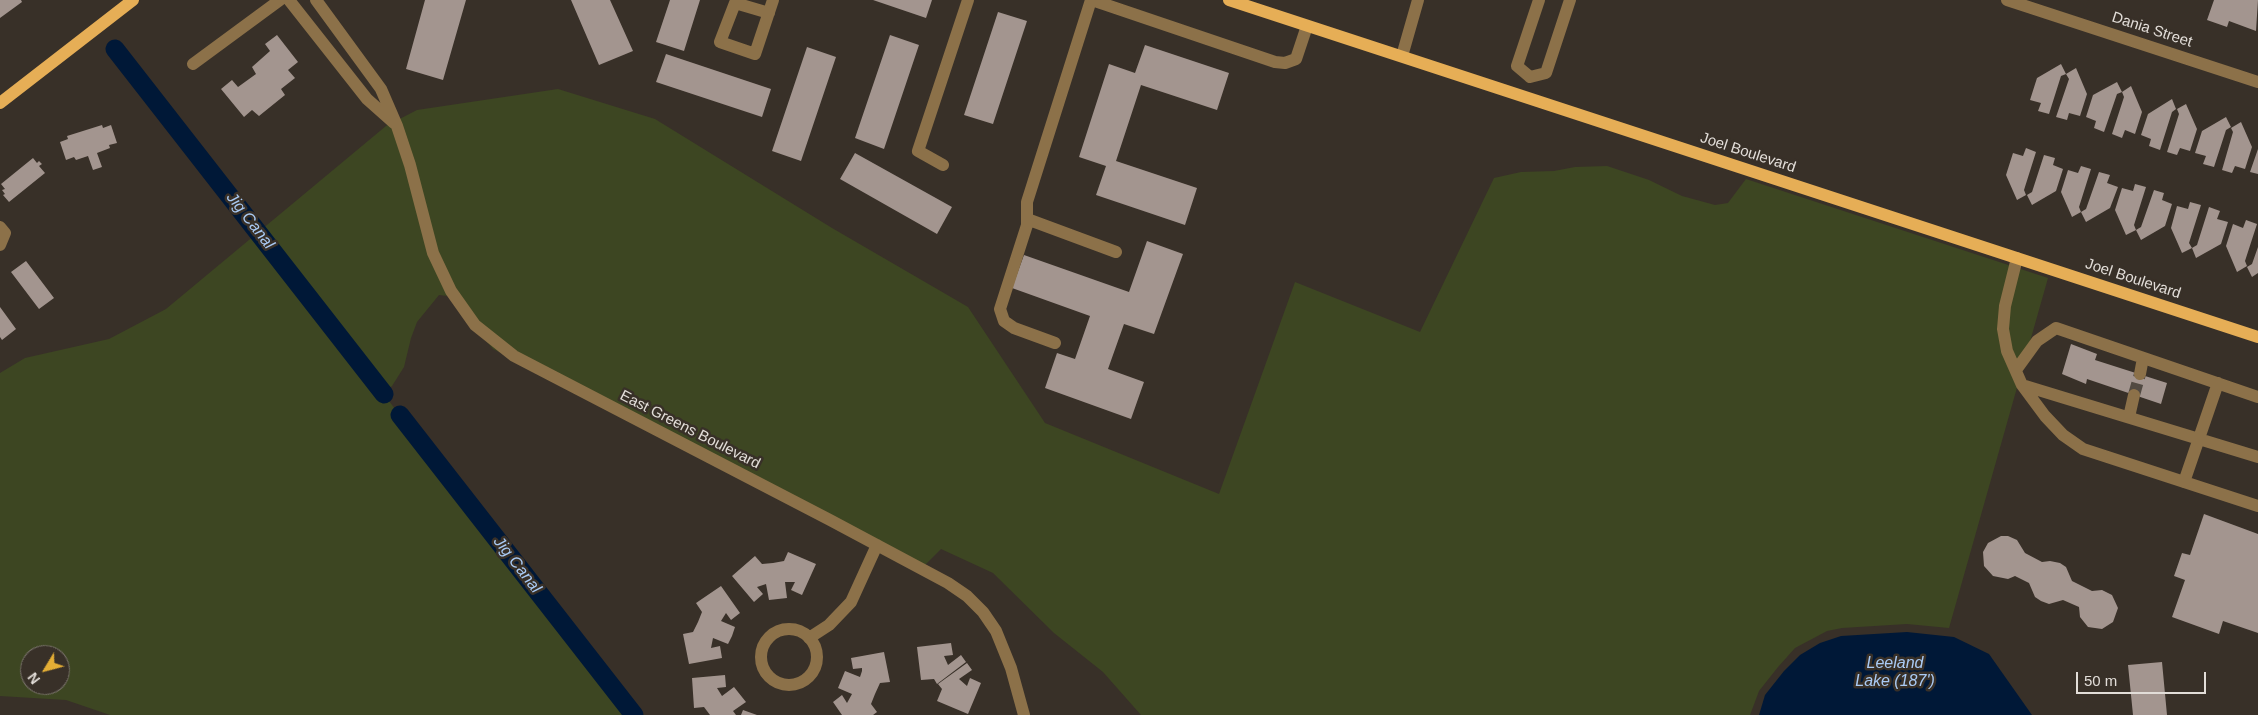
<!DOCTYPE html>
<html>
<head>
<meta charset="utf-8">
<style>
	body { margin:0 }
	#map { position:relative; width:2258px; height:715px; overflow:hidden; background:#383028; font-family:Helvetica,sans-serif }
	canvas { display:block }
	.north { position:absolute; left:20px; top:645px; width:50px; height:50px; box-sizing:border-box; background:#383028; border:1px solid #7c756e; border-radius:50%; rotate:233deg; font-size:14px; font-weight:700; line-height:20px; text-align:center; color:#e2ddd8 }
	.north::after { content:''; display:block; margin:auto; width:18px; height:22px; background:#e4ae35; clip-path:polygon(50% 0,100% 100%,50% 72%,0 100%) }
	.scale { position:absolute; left:2076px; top:672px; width:130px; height:22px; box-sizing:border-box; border:2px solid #e2ddd8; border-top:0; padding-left:6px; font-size:15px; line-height:18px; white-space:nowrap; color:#e2ddd8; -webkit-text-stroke:4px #383028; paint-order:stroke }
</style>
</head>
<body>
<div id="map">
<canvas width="2258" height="715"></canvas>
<div class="north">N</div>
<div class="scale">50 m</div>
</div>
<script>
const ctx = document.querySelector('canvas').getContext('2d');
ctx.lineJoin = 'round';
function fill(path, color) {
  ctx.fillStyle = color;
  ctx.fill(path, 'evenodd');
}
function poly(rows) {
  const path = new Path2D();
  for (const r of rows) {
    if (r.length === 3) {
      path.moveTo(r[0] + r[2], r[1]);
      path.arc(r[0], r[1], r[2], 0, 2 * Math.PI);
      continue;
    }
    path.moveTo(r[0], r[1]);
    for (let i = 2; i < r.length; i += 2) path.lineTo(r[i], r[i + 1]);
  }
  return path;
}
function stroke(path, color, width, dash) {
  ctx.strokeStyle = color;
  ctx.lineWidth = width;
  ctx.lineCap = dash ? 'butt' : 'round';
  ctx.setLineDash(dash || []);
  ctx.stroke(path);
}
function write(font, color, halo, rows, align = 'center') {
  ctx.font = font + ' Helvetica,sans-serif';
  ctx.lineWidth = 5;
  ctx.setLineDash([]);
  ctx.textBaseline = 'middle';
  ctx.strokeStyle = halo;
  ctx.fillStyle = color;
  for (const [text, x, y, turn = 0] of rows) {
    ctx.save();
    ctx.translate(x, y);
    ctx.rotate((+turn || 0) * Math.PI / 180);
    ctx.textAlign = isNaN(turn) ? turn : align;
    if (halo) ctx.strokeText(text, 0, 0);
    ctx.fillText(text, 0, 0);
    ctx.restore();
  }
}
fill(poly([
	[558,89,655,119,832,228,968,307,1045,423,1219,494,1295,282,1420,332,1494,178,1521,172,1554,171,1575,167,1607,166,1649,180,1682,196,1715,205,1728,203,1746,179,2048,278,1949,628,1907,624,1842,628,1827,631,1795,648,1778,667,1759,691,1750,715,1141,715,1103,672,1054,633,993,573,941,549,924,566,493,349,448,296,439,295,417,322,411,338,404,367,392,386,383,393,607,691,644,715,110,715,66,700,0,696,0,373,25,358,109,339,166,309,386,126,417,110],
	[30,655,60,655,60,685,30,685]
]), '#3d4622');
fill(poly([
	[1907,632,1954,637,1989,654,2032,715,1759,715,1765,695,1784,671,1800,655,1820,643,1841,636]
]), '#001837');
stroke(poly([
	[115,49,384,394],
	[400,415,634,715]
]), '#001837', 19);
fill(poly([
	[0,0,21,0,22,2,0,18],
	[425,0,466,0,443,80,406,69],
	[571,0,610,0,633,51,599,65],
	[670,0,700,0,684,51,656,42],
	[873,0,932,0,926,18],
	[2214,0,2258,0,2256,31,2229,21,2227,27,2207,20],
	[998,12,1027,21,993,124,964,115],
	[277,35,298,62,288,70,295,78,281,89,285,95,259,116,252,110,244,117,221,89,232,80,238,87,256,74,252,67,270,51,265,44],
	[890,35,919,45,884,149,855,138],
	[1145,45,1229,73,1217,110,1141,85,1116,161,1197,188,1185,225,1096,195,1106,166,1079,157,1109,64,1135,73],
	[807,47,836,57,801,161,772,151],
	[666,54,771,89,762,117,656,82],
	[2061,64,2066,74,2061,76,2049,114,2038,111,2041,103,2030,100,2037,78],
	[2076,68,2087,94,2080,116,2069,113,2067,120,2056,117,2069,79,2066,74],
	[2117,82,2122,92,2117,94,2104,132,2094,128,2096,121,2086,117,2093,95],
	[2131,86,2142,112,2135,134,2125,130,2122,138,2112,134,2124,97,2122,92],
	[2172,99,2176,109,2172,112,2160,150,2149,146,2151,139,2141,135,2148,114],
	[2186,104,2197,129,2190,151,2180,148,2177,155,2167,152,2179,114,2177,109],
	[2226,117,2231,127,2226,130,2214,167,2203,164,2206,156,2195,153,2202,131],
	[2241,122,2252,147,2245,169,2235,166,2232,173,2222,170,2233,132,2231,128],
	[102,125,103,128,111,125,117,143,109,145,110,148,97,153,102,167,93,170,88,156,76,160,74,157,66,160,60,142,68,139,67,136],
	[2026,148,2036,152,2024,190,2026,195,2017,200,2006,175,2013,153,2023,156],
	[2258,149,2258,174,2250,172],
	[855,153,952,207,937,234,840,179],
	[2044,155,2055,158,2053,165,2063,169,2056,191,2032,205,2027,195,2032,192],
	[33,158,37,163,39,161,42,164,39,166,45,173,9,202,3,195,5,194,2,190,5,189,1,184],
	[2081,166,2091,169,2079,207,2081,212,2072,217,2061,192,2068,170,2078,173],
	[2099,172,2110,175,2107,183,2118,187,2110,208,2086,222,2081,212,2086,209],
	[2135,184,2146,187,2134,225,2136,230,2126,235,2115,210,2122,188,2133,191],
	[2154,190,2164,193,2162,200,2172,204,2165,226,2141,240,2136,230,2141,227],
	[2190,202,2201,205,2189,243,2192,248,2182,253,2171,228,2177,206,2188,209],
	[2209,207,2220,211,2217,219,2228,222,2221,244,2196,258,2192,248,2197,245],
	[2246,220,2257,224,2245,261,2247,266,2237,272,2226,246,2233,224,2243,228],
	[1147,241,1183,254,1154,334,1124,324,1108,369,1144,382,1131,419,1045,388,1057,353,1075,359,1090,316,1012,288,1024,255,1129,292],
	[2258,247,2258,273,2252,277,2247,267,2252,264],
	[26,261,54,298,39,309,11,272],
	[0,307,16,329,2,340,0,337],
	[2071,344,2097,354,2095,360,2167,383,2161,404,2087,379,2086,384,2062,374],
	[2204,514,2258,534,2258,633,2223,621,2219,634,2172,617,2185,580,2174,576,2182,553,2190,555],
	[2001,536,2008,536,2017,540,2025,553,2042,562,2050,561,2060,563,2066,567,2072,581,2092,591,2102,590,2112,595,2118,608,2113,622,2102,629,2088,627,2080,617,2079,607,2063,600,2049,604,2041,601,2035,597,2029,583,2015,576,2008,579,1993,576,1984,566,1983,552,1988,543],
	[788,552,816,564,802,595,791,590,795,582,785,582,787,598,769,600,766,584,757,587,763,594,754,602,732,576,755,556,762,564,773,563,784,561],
	[721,586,740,613,731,620,726,613,721,621,735,627,732,636,728,644,713,638,711,648,720,646,722,658,689,664,683,634,693,632,698,622,702,612,696,603],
	[951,643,953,655,944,656,948,665,961,655,966,662,937,684,934,679,921,680,917,647],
	[884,652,890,682,880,683,875,694,871,704,877,712,873,715,842,715,833,702,842,695,847,703,852,694,838,688,845,671,860,677,862,671,862,668,853,669,851,658],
	[2162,662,2167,715,2133,715,2128,665],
	[967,663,972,670,959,679,967,686,970,678,981,683,968,714,937,701,942,689,938,684],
	[725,675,726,687,717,688,722,696,734,687,746,702,733,711,736,715,710,715,704,707,694,708,692,678],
	[743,710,757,715,741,715]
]), '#a3958f');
stroke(poly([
	[2134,395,2140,374]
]), '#524a42', 12, [12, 6]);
stroke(poly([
	[289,0,367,99,394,123],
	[316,0,381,89,397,126,410,165,433,253,451,291,475,325,514,356,830,520,948,583,967,596,983,612,996,631,1011,668,1024,715],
	[1092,0,1275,62,1285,63,1296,59,1307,26],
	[2007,0,2258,82],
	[769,13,735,3,720,42,755,54,773,0],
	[1402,56,1418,0],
	[193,64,280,0],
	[1530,77,1546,73,1570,0],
	[1530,77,1517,66,1539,0],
	[943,165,918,151,968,0],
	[1027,219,1116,252],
	[0,227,5,233,0,245],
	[2017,258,2005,306,2003,329,2007,351,2022,385,2045,416,2063,435,2083,449,2258,506],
	[1055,343,1014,328,1004,321,1000,309,1027,225,1027,202,1091,0],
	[2016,370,2037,341,2056,328,2258,397],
	[2140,374,2143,358],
	[2022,385,2258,457],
	[2129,417,2134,395],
	[2184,482,2218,383],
	[789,657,28],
	[809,638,829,625,851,602,877,545]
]), '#8c7149', 12);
stroke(poly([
	[1229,0,2258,337],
	[0,103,133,0]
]), '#e6ae56', 12);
write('15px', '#e2ddd8', '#383028', [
	["Dania Street",2152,30,18],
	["Joel Boulevard",1748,153,18],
	["Joel Boulevard",2133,279,18],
	["East Greens Boulevard",690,430,27]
]);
write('italic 16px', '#a9caf4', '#383028', [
	["Jig Canal",250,221,52],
	["Jig Canal",517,565,52],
	["Leeland",1895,664],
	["Lake (187')",1895,682]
]);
</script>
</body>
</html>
